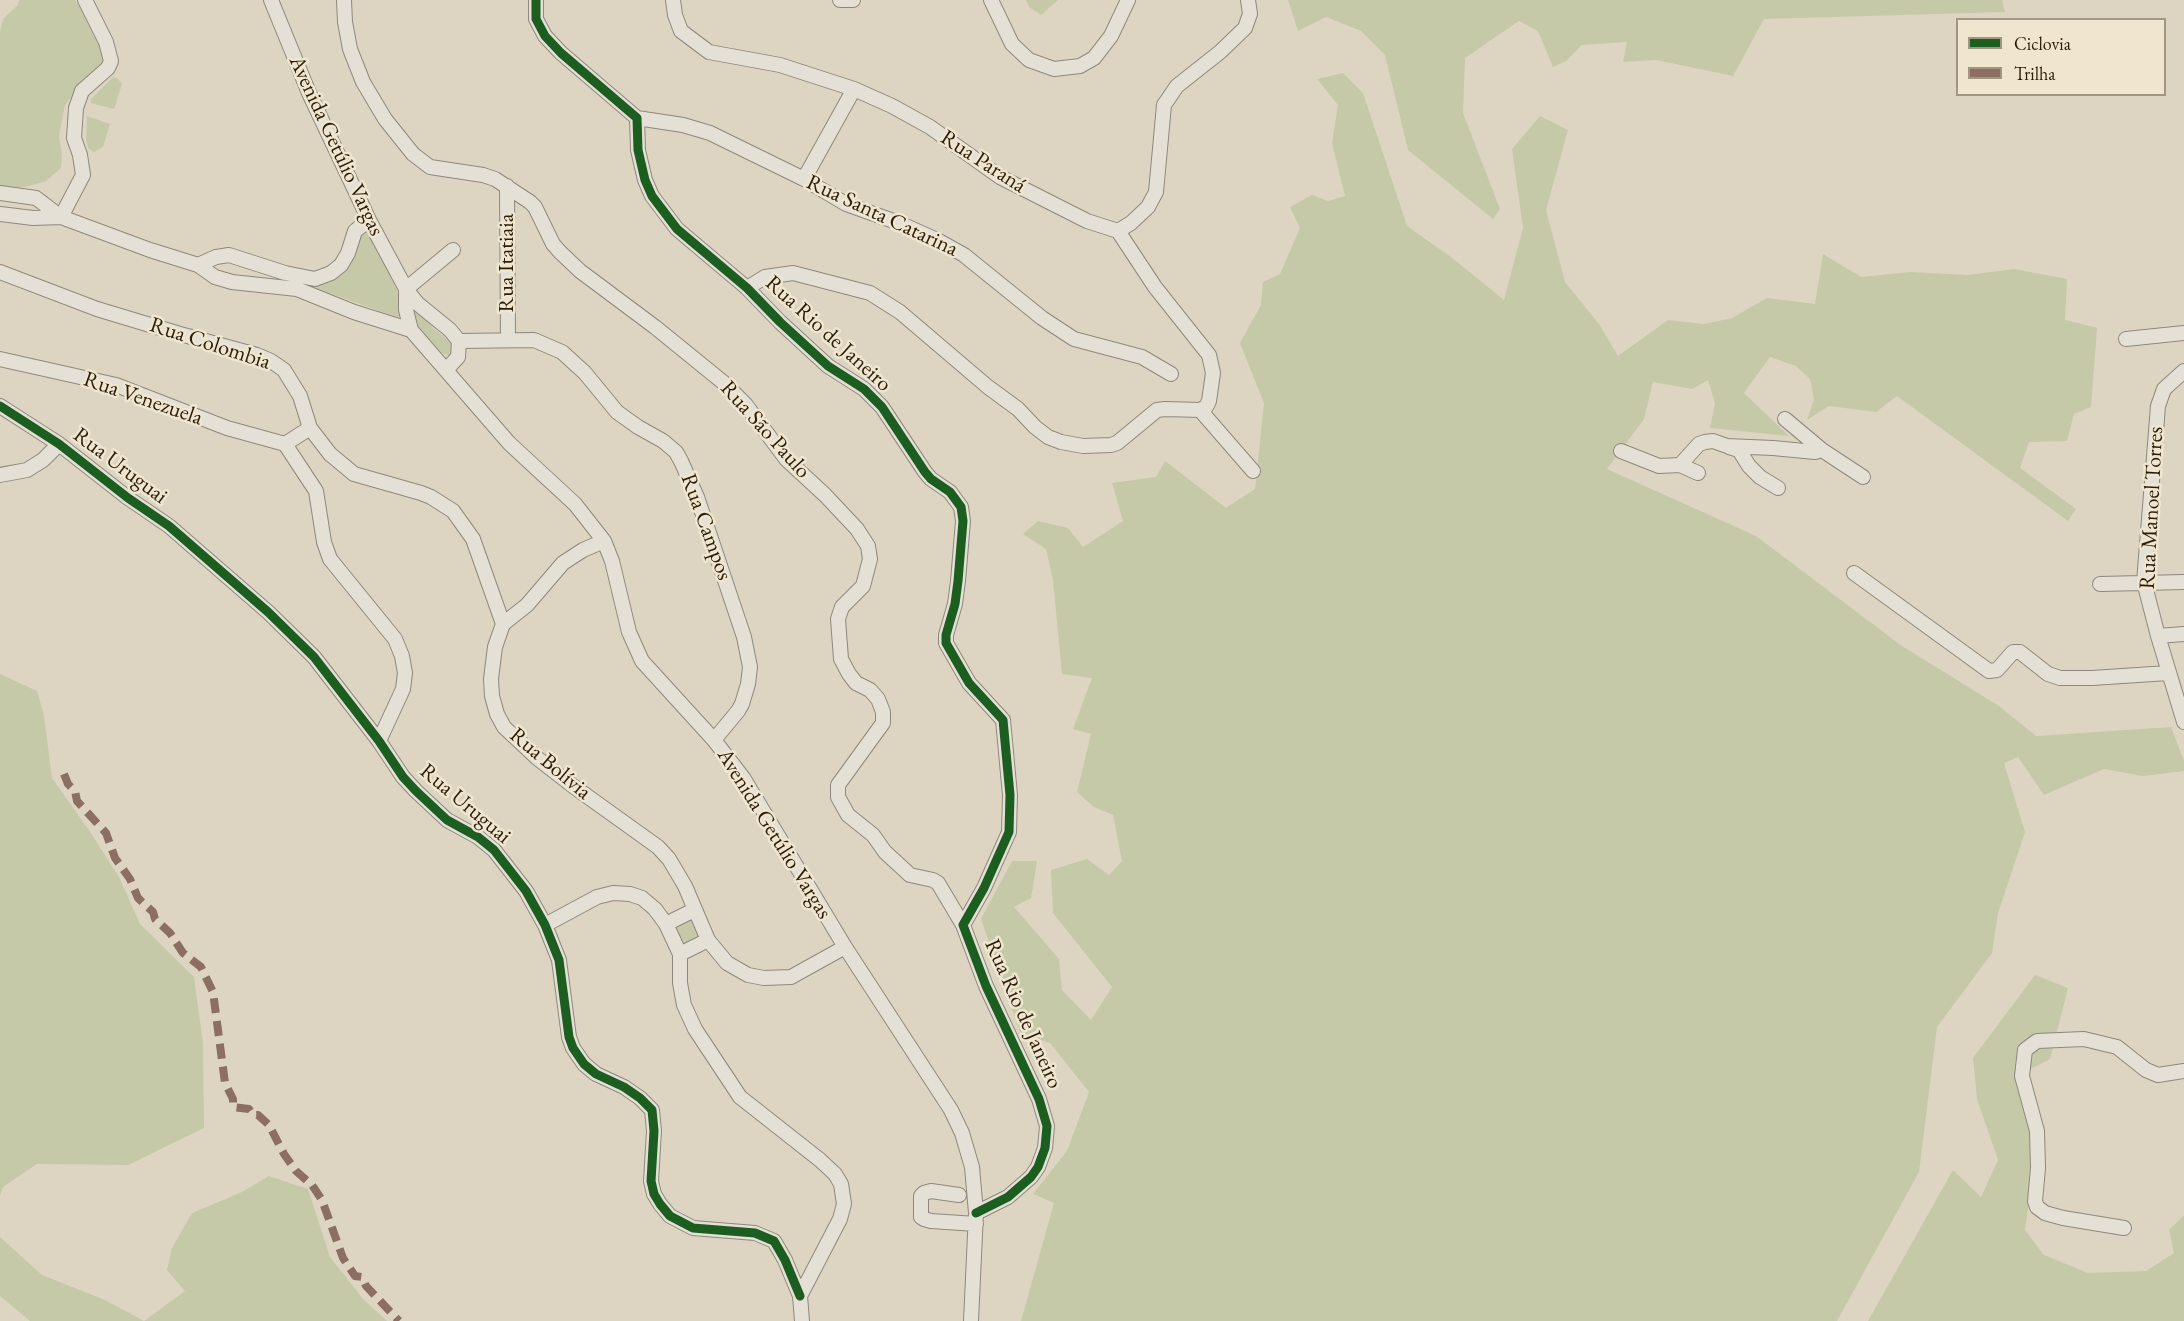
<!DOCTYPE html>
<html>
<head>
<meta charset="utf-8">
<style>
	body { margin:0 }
	#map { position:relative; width:2184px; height:1321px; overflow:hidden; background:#ddd5c2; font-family:"EB Garamond",serif }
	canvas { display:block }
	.legend { position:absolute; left:1956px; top:18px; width:210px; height:78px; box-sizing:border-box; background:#f0e6d0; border:2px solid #a19681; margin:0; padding:8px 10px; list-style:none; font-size:18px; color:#2a1d0b }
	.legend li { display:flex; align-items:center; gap:12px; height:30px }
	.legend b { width:30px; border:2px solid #a19681 }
</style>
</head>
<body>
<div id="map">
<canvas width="2184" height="1321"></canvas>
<ul class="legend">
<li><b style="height:8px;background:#1b5e20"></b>Ciclovia</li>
<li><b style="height:8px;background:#8d6e63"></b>Trilha</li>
</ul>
</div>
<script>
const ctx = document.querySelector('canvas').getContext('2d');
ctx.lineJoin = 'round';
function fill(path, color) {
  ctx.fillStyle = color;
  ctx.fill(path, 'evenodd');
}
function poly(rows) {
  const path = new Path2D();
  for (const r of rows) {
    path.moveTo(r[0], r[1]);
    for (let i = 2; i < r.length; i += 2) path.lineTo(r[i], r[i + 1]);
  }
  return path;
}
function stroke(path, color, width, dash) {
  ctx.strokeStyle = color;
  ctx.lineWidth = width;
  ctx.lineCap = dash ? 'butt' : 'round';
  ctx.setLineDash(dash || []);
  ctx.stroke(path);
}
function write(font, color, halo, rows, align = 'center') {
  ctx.font = font + ' "EB Garamond",serif';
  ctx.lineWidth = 5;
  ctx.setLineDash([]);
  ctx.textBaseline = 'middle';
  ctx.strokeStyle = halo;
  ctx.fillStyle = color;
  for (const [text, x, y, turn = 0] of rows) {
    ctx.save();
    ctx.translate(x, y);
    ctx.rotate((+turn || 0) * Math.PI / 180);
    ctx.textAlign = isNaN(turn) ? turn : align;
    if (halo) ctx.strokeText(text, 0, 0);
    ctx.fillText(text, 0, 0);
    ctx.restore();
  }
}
fill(poly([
	[19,0,75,0,95,31,105,59,100,66,82,82,65,105,59,136,62,156,61,168,46,181,25,187,11,188,0,186,0,32,3,19,18,5],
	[1026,0,1058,0,1041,15,1029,7],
	[1288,0,2002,0,2005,12,1764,19,1733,76,1656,60,1623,62,1627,42,1582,45,1566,61,1553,67,1538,31,1519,21,1465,58,1463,113,1500,209,1493,219,1408,150,1385,55,1361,31,1326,17,1298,31],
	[1343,73,1363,93,1407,226,1451,257,1504,300,1523,228,1512,149,1540,116,1568,130,1546,210,1565,282,1599,324,1618,356,1668,320,1704,324,1732,318,1767,298,1815,304,1823,254,1861,277,1910,272,1968,275,2014,269,2067,279,2065,320,2097,328,2091,407,2074,414,2067,441,2029,442,2020,468,2076,509,2068,521,1897,396,1876,412,1829,406,1807,420,1814,399,1810,379,1796,366,1770,357,1744,393,1789,436,1710,428,1715,403,1708,380,1692,389,1653,382,1644,419,1607,469,1756,536,1902,646,1999,706,2036,736,2171,727,2184,761,2184,771,2143,776,2104,769,2044,795,2018,757,2004,763,2025,832,1998,913,1992,953,1937,1027,1919,1172,1837,1321,1021,1321,1054,1203,1033,1194,1067,1151,1089,1092,1050,1043,1020,1032,981,919,1012,861,1037,861,1031,898,1014,907,1059,959,1062,990,1091,1020,1112,987,1053,913,1051,870,1087,859,1109,875,1122,861,1113,815,1094,807,1077,792,1091,734,1073,729,1092,678,1062,674,1053,580,1046,549,1023,534,1038,521,1068,528,1083,547,1123,521,1112,483,1156,477,1165,461,1226,508,1255,489,1264,403,1240,343,1261,305,1263,282,1280,274,1300,228,1290,207,1312,195,1328,201,1345,196,1332,143,1338,105,1317,79],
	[113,77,118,79,122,84,114,109,91,103,91,99],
	[87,116,110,124,103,147,94,152,88,148,86,140],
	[366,233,370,235,397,290,401,310,401,316,396,317,315,288,316,285,324,284,346,270,356,255,361,235],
	[415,307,434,329,452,343,453,349,450,356,442,353,418,326,414,318,413,308],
	[0,674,37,691,44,716,52,778,91,833,119,877,140,924,194,977,203,1043,204,1128,128,1165,37,1164,3,1187,0,1196],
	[690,917,694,919,702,936,684,945,680,943,674,927],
	[2035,975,2068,988,2050,1059,2027,1071,2033,1173,2025,1230,2044,1255,2088,1273,2146,1271,2174,1253,2169,1230,2184,1215,2184,1321,1868,1321,1953,1170,1981,1197,1998,1160,1977,1099,1973,1058],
	[269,1176,308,1189,330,1257,363,1299,387,1321,30,1321,0,1296,0,1237,42,1275,105,1300,144,1321,185,1291,167,1270,172,1248,192,1213,242,1192]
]), '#c5c9a7');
const minor = poly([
	[271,0,309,93,369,220,406,289,418,304,450,330,459,341,458,357,446,370],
	[344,0,345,22,350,49,363,82,385,119,413,154,430,167,483,175,495,179,530,202,535,207,553,244,560,252,580,271,655,327,724,383,746,405,786,459,825,495,857,529,868,546,870,559,863,586,842,607,838,619,841,659,849,674,856,683,870,690,878,699,883,712,883,723,838,785,838,797,848,815,873,835,885,852,910,875,933,880,938,883,963,925],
	[536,0,536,19,545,36,561,53,637,118,638,150,645,180,652,196,677,229,747,288,780,322,828,366,864,389,882,407,925,472,931,479,950,492,961,507,963,521,958,581,955,604,946,635,946,643,969,683,1003,720,1010,795,1009,832,984,888,963,925,986,986,1039,1099,1047,1126,1045,1148,1038,1167,1031,1177,1008,1197,976,1213],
	[673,0,675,15,681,31,709,52,780,65,854,89,892,106,930,127,1000,177,1087,221,1118,231,1155,287,1209,355,1213,373,1209,401,1206,407,1200,410,1165,409,1157,410,1117,443,1111,445,1083,446,1061,442,1048,437,1035,427,1018,409,988,387,900,312,870,293,793,273,765,277,747,288],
	[840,0,853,0],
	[991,0,1012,44,1029,60,1054,69,1080,66,1094,58,1111,36,1128,0],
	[637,118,683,125,710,133,804,179,846,204,899,223,939,241,964,255,1042,318,1074,339,1142,357,1171,374],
	[804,179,854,89],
	[507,186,508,340],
	[0,193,36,198,61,217,150,250,198,265,215,277,232,282,297,289,354,312,411,330],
	[0,214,33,218,61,217],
	[61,217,83,175,80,155,74,138,76,108,82,91,108,68,111,61,106,42,85,0],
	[1118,231,1131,223,1148,207,1156,192,1164,105,1177,86,1220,52,1245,28,1250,14,1248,0],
	[198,265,216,257,229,255,285,273,315,279,331,273,341,265,348,253,355,231,369,220],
	[0,272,97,309,180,334,257,355,271,361,284,370,300,396,310,428,285,444,316,491,324,542,330,559,395,639,402,656,405,673,403,689,379,741],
	[406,289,406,310,411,330,509,443,575,504,604,541,612,561,629,632,642,661,714,740,744,779,845,947,951,1110,962,1133,972,1167,976,1213,971,1321],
	[406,289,453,250],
	[2126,339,2184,333],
	[459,341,534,340,562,352,585,373,617,412,638,427,663,441,676,452,681,461,697,497,744,637,750,667,748,684,742,704,738,711,714,740],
	[0,359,116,385,227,428,285,444],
	[2184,371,2164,389,2158,406,2144,582,2158,636,2184,722],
	[0,406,59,444,128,498,169,526,268,612,314,657,379,741,403,777,416,791,447,820,478,837,494,850,526,891,545,925,559,960,569,1037,573,1048,584,1064,596,1074,624,1087,640,1098,652,1110,654,1131,651,1181,654,1194,660,1204,670,1216,693,1228,755,1233,774,1241,785,1260,800,1296],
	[1200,410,1253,471],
	[1785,419,1822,450,1863,477],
	[310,428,330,454,354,474,421,493,431,497,453,511,473,539,503,624,495,647,491,679,492,696,497,714,504,727,537,758,573,786,658,847,669,859,685,886,708,940,680,954,666,924,694,910],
	[1729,447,1739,450,1749,466,1760,477,1778,488],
	[1621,451,1659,466,1680,465,1698,473],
	[1680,465,1699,444,1705,442,1713,441,1727,446,1773,448,1815,452,1822,450],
	[0,475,27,470,43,460,59,444],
	[1854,573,1989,671,1997,670,2013,652,2020,652,2048,674,2060,678,2092,678,2168,673],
	[2100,584,2184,582],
	[503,624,527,605,563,563,583,550,604,541],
	[2158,636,2184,634],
	[545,925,597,897,613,893,630,894,642,898,655,909,666,924],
	[708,940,727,963,748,975,764,978,791,977,845,947],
	[680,954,680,983,684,1005,695,1029,740,1097,820,1160,835,1174,841,1184,844,1204,840,1219,800,1296,802,1321],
	[959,1195,931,1191,924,1193,921,1196,921,1217,924,1219,931,1221,976,1224],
	[2124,1228,2063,1218,2045,1213,2037,1207,2035,1201,2038,1168,2037,1131,2022,1076,2025,1050,2037,1041,2084,1039,2117,1047,2146,1070,2158,1075,2184,1071]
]);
stroke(minor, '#8e887c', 16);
stroke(minor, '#e5e0d6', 14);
stroke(poly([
	[64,774,68,784,75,791,77,801,106,833,115,858,130,879,138,898,153,912,155,919,170,933,183,953,201,967,213,992,225,1083,233,1099,233,1107,249,1109,253,1115,258,1115,269,1125,284,1154,296,1171,312,1185,322,1200,343,1258,355,1276,362,1277,366,1286,399,1321]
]), '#8d6e63', 8, [15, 8]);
stroke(poly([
	[536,0,536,19,545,36,561,53,637,118,638,150,645,180,652,196,677,229,747,288,780,322,828,366,864,389,882,407,925,472,931,479,950,492,961,507,963,521,958,581,955,604,946,635,946,643,969,683,1003,720,1010,795,1009,832,984,888,963,925,986,986,1039,1099,1047,1126,1045,1148,1038,1167,1031,1177,1008,1197,976,1213],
	[0,406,59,444,128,498,169,526,268,612,314,657,379,741,403,777,416,791,447,820,478,837,494,850,526,891,545,925,559,960,569,1037,573,1048,584,1064,596,1074,624,1087,640,1098,652,1110,654,1131,651,1181,654,1194,660,1204,670,1216,693,1228,755,1233,774,1241,785,1260,800,1296]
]), '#1b5e20', 9);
write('22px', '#2a1d0b', '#f0e6d0', [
	["Avenida Getúlio Vargas",336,146,65],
	["Rua Paraná",983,162,33],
	["Rua Santa Catarina",882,216,25],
	["Rua Itatiaia",507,263,-90],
	["Rua Rio de Janeiro",828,334,42],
	["Rua Colombia",210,344,18],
	["Rua Venezuela",143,399,19],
	["Rua São Paulo",765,430,48],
	["Rua Uruguai",120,466,37],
	["Rua Manoel Torres",2152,508,-87],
	["Rua Campos",706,527,70],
	["Rua Bolívia",550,764,40],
	["Rua Uruguai",465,804,40],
	["Avenida Getúlio Vargas",774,834,58],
	["Rua Rio de Janeiro",1023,1014,66]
]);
</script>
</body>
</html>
